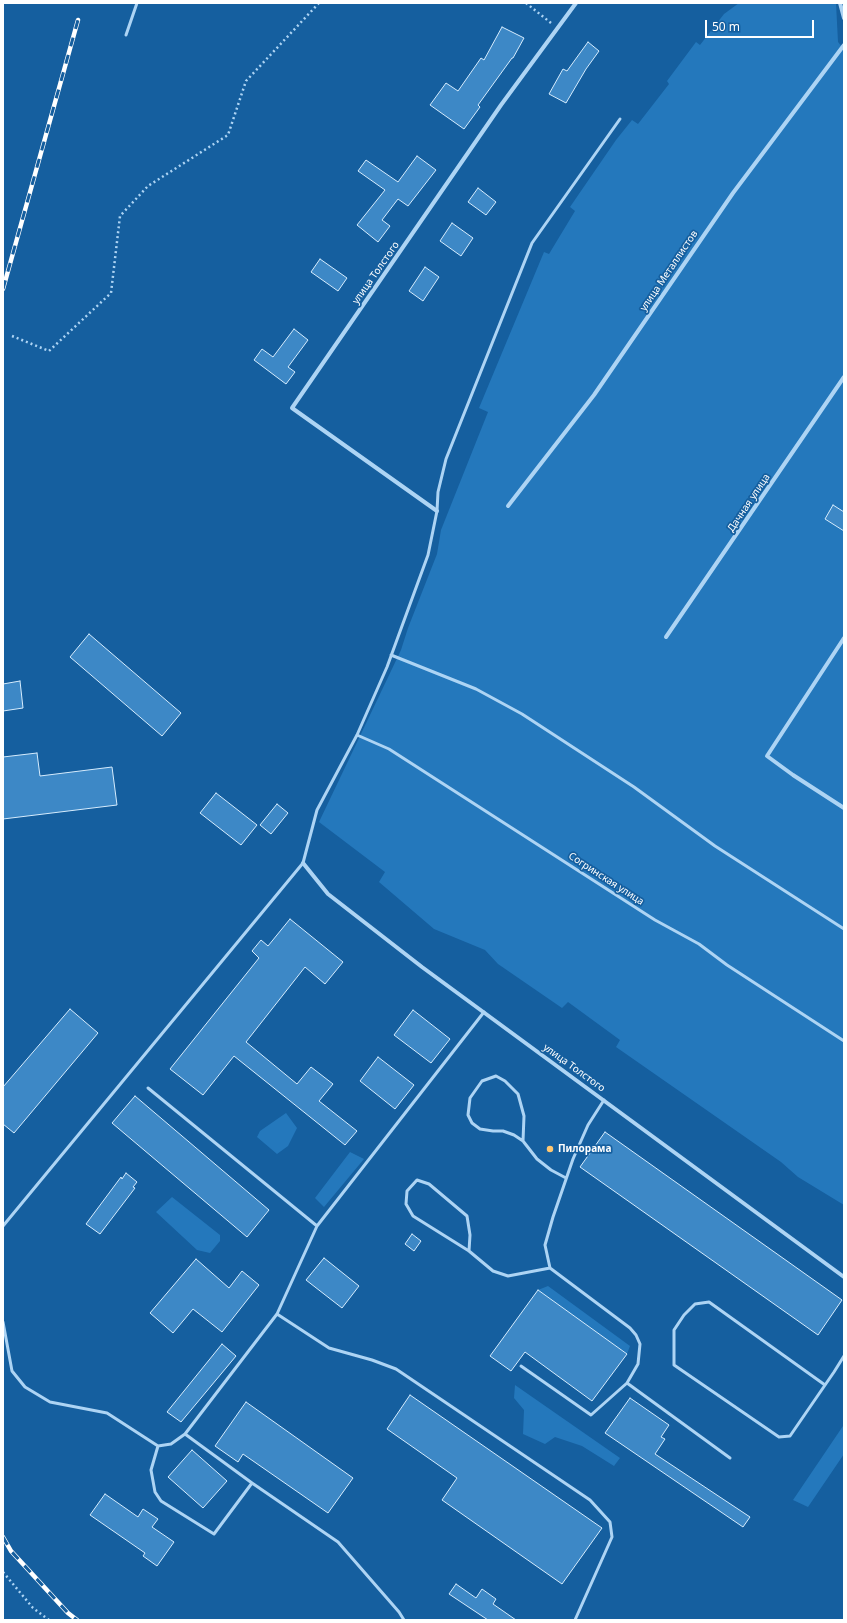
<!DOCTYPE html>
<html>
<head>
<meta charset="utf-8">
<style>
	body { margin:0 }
	#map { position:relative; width:847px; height:1623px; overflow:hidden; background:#155f9f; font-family:"Noto Sans",sans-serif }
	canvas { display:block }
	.frame { position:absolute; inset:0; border:4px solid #fff; pointer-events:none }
	.scale { position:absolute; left:705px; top:20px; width:109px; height:18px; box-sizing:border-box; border:2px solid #fff; border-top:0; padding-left:5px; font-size:12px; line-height:14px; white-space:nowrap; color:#fff; -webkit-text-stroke:3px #155f9f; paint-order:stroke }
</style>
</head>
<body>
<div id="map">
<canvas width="847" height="1623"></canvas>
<div class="frame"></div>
<div class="scale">50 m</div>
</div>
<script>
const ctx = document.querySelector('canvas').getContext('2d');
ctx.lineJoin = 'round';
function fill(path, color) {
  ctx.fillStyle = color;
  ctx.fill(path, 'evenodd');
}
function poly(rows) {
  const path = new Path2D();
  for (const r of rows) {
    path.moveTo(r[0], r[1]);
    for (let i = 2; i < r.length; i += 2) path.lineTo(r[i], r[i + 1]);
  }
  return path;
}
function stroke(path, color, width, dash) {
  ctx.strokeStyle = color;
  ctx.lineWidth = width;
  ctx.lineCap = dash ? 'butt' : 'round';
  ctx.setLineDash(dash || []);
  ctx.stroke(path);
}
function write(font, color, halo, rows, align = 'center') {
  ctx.font = font + ' "Noto Sans",sans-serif';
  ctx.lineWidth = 3.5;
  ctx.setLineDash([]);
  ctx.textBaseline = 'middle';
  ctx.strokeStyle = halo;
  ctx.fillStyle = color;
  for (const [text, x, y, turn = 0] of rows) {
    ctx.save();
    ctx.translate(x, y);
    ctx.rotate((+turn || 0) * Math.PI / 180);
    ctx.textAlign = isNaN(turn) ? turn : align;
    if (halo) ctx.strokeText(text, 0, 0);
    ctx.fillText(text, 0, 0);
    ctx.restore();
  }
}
fill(poly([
	[739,3,836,3,838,42,844,49,844,1205,798,1177,781,1162,616,1047,620,1040,568,1002,562,1008,498,964,485,950,434,929,379,882,385,872,319,822,401,650,408,628,437,554,441,530,488,412,479,408,544,252,549,254,575,211,570,207,616,140,632,120,638,124,669,84,667,81,696,42,700,45,724,14],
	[286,1113,297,1128,288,1146,277,1154,257,1137,260,1131],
	[350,1152,364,1159,324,1207,315,1198],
	[172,1197,220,1235,220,1241,210,1253,197,1250,156,1212],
	[548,1286,630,1346,627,1354,538,1290],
	[515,1385,620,1458,614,1466,582,1446,555,1437,545,1444,523,1434,524,1410,514,1398],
	[843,1426,844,1427,844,1454,808,1507,793,1500]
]), '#2478bc');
const building = poly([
	[502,27,524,38,513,58,512,58,478,105,480,107,464,129,430,105,446,83,458,91,481,58,484,60,502,27],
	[588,42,599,51,586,69,566,103,549,94,563,69,567,71,588,42],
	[417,156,436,170,408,206,398,199,382,220,390,226,378,242,357,225,385,190,358,171,366,160,398,182,417,156],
	[478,188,496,202,486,215,468,202,478,188],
	[452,223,473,238,461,256,440,241,452,223],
	[320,259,347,278,338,291,311,272,320,259],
	[425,267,439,277,423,301,409,291,425,267],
	[294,329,308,340,288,367,295,372,286,384,254,360,262,349,273,357,294,329],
	[833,505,844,512,844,531,825,519,833,505],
	[89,634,181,713,162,736,70,657,89,634],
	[20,681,23,708,3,711,3,684,20,681],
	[37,753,40,776,112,767,117,805,3,819,3,757,37,753],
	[216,793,257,825,241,845,200,813,216,793],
	[277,804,288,813,271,834,260,825,277,804],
	[290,919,343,962,325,984,305,967,246,1042,297,1084,311,1067,333,1084,319,1101,357,1131,345,1145,234,1056,203,1095,170,1069,259,958,252,951,261,940,268,946,290,919],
	[70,1009,98,1033,14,1133,3,1124,3,1087,70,1009],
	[413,1010,450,1039,431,1063,394,1035,413,1010],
	[378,1057,414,1085,395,1109,360,1081,378,1057],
	[135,1096,269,1210,247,1237,112,1123,135,1096],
	[605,1132,842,1300,818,1335,580,1167,605,1132],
	[126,1173,137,1182,133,1187,135,1188,100,1234,86,1224,121,1177,122,1179,126,1173],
	[412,1234,421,1241,414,1251,405,1244,412,1234],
	[324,1258,359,1286,342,1308,306,1280,324,1258],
	[196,1259,229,1288,242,1271,259,1285,222,1332,193,1309,173,1333,150,1313,196,1259],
	[538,1290,627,1354,592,1401,525,1352,511,1371,490,1356,538,1290],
	[222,1344,236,1356,181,1422,167,1412,222,1344],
	[410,1395,602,1528,562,1584,442,1500,457,1478,387,1429,410,1395],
	[630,1398,669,1425,661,1437,665,1439,655,1454,750,1517,743,1527,605,1433,630,1398],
	[246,1402,353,1478,328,1513,243,1454,238,1462,215,1446,246,1402],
	[192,1450,227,1481,203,1508,168,1477,192,1450],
	[105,1494,138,1517,143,1509,158,1519,152,1527,174,1542,157,1566,143,1556,145,1553,90,1515,105,1494],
	[456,1584,476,1598,482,1589,496,1599,493,1604,516,1620,488,1620,449,1594,456,1584]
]);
fill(building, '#3d88c6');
stroke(building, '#d6ecfd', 1);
stroke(poly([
	[526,3,551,23],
	[12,336,49,351,111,293,120,216,148,186,228,135,246,81,319,3],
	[3,1572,33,1608,49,1620]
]), '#add4f4', 2.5, [2, 3]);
stroke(poly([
	[126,35,137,3],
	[391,655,476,689,522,714,634,787,715,846,844,929],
	[357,735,389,749,655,920,699,944,727,965,844,1041],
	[604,1100,588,1125,573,1159,553,1217,545,1245,550,1268,630,1328,636,1335,640,1344,638,1364,627,1383,730,1458],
	[523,1141,524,1116,518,1094,505,1081,496,1076,482,1081,470,1098,468,1115,472,1123,480,1129,493,1131,503,1131,514,1135,523,1141,537,1159,551,1170,566,1178],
	[3,1226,303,863,317,810,357,735,387,667,428,555,437,511,438,492,446,459,532,243,620,119],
	[317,1226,484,1012],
	[469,1251,470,1235,467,1216,429,1184,417,1180,407,1191,406,1204,413,1216,469,1251,493,1271,508,1276,550,1268],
	[277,1314,329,1348,372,1360,396,1369,590,1500,610,1522,612,1537,575,1620],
	[3,1322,12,1371,25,1387,50,1402,107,1413,158,1446,171,1444,185,1434,277,1314,317,1226,148,1088],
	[521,1366,591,1415,627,1383],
	[825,1385,709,1302,695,1304,684,1315,674,1330,674,1365,779,1437,790,1436,834,1372,844,1356],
	[185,1434,252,1483,338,1542,399,1612,404,1620],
	[158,1446,151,1470,155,1492,161,1501,214,1534,252,1483]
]), '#add4f4', 3);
stroke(poly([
	[840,3,844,18],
	[508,506,594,395,733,193,844,45],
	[437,511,292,408,501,105,576,3],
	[666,637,844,377],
	[844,638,767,756,793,775,844,808],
	[303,863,328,894,422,967,844,1277]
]), '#add4f4', 4);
const rail = poly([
	[3,289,78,20],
	[3,1537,11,1551,68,1613,77,1620]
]);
stroke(rail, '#fff', 4.5);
stroke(rail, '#155f9f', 3, [9]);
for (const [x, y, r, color] of [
	[550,1149,4,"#ffc770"]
]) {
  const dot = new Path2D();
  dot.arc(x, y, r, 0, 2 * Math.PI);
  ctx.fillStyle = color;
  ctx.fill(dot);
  stroke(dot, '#155f9f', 1.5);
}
write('10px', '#fff', '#155f9f', [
	["улица Металлистов",669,271,-56],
	["улица Толстого",376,273,-55],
	["Дачная улица",749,503,-56],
	["Согринская улица",606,879,33],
	["улица Толстого",574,1068,36]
]);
write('bold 10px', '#fff', '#155f9f', [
	["Пилорама",558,1149]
], 'left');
</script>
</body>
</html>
